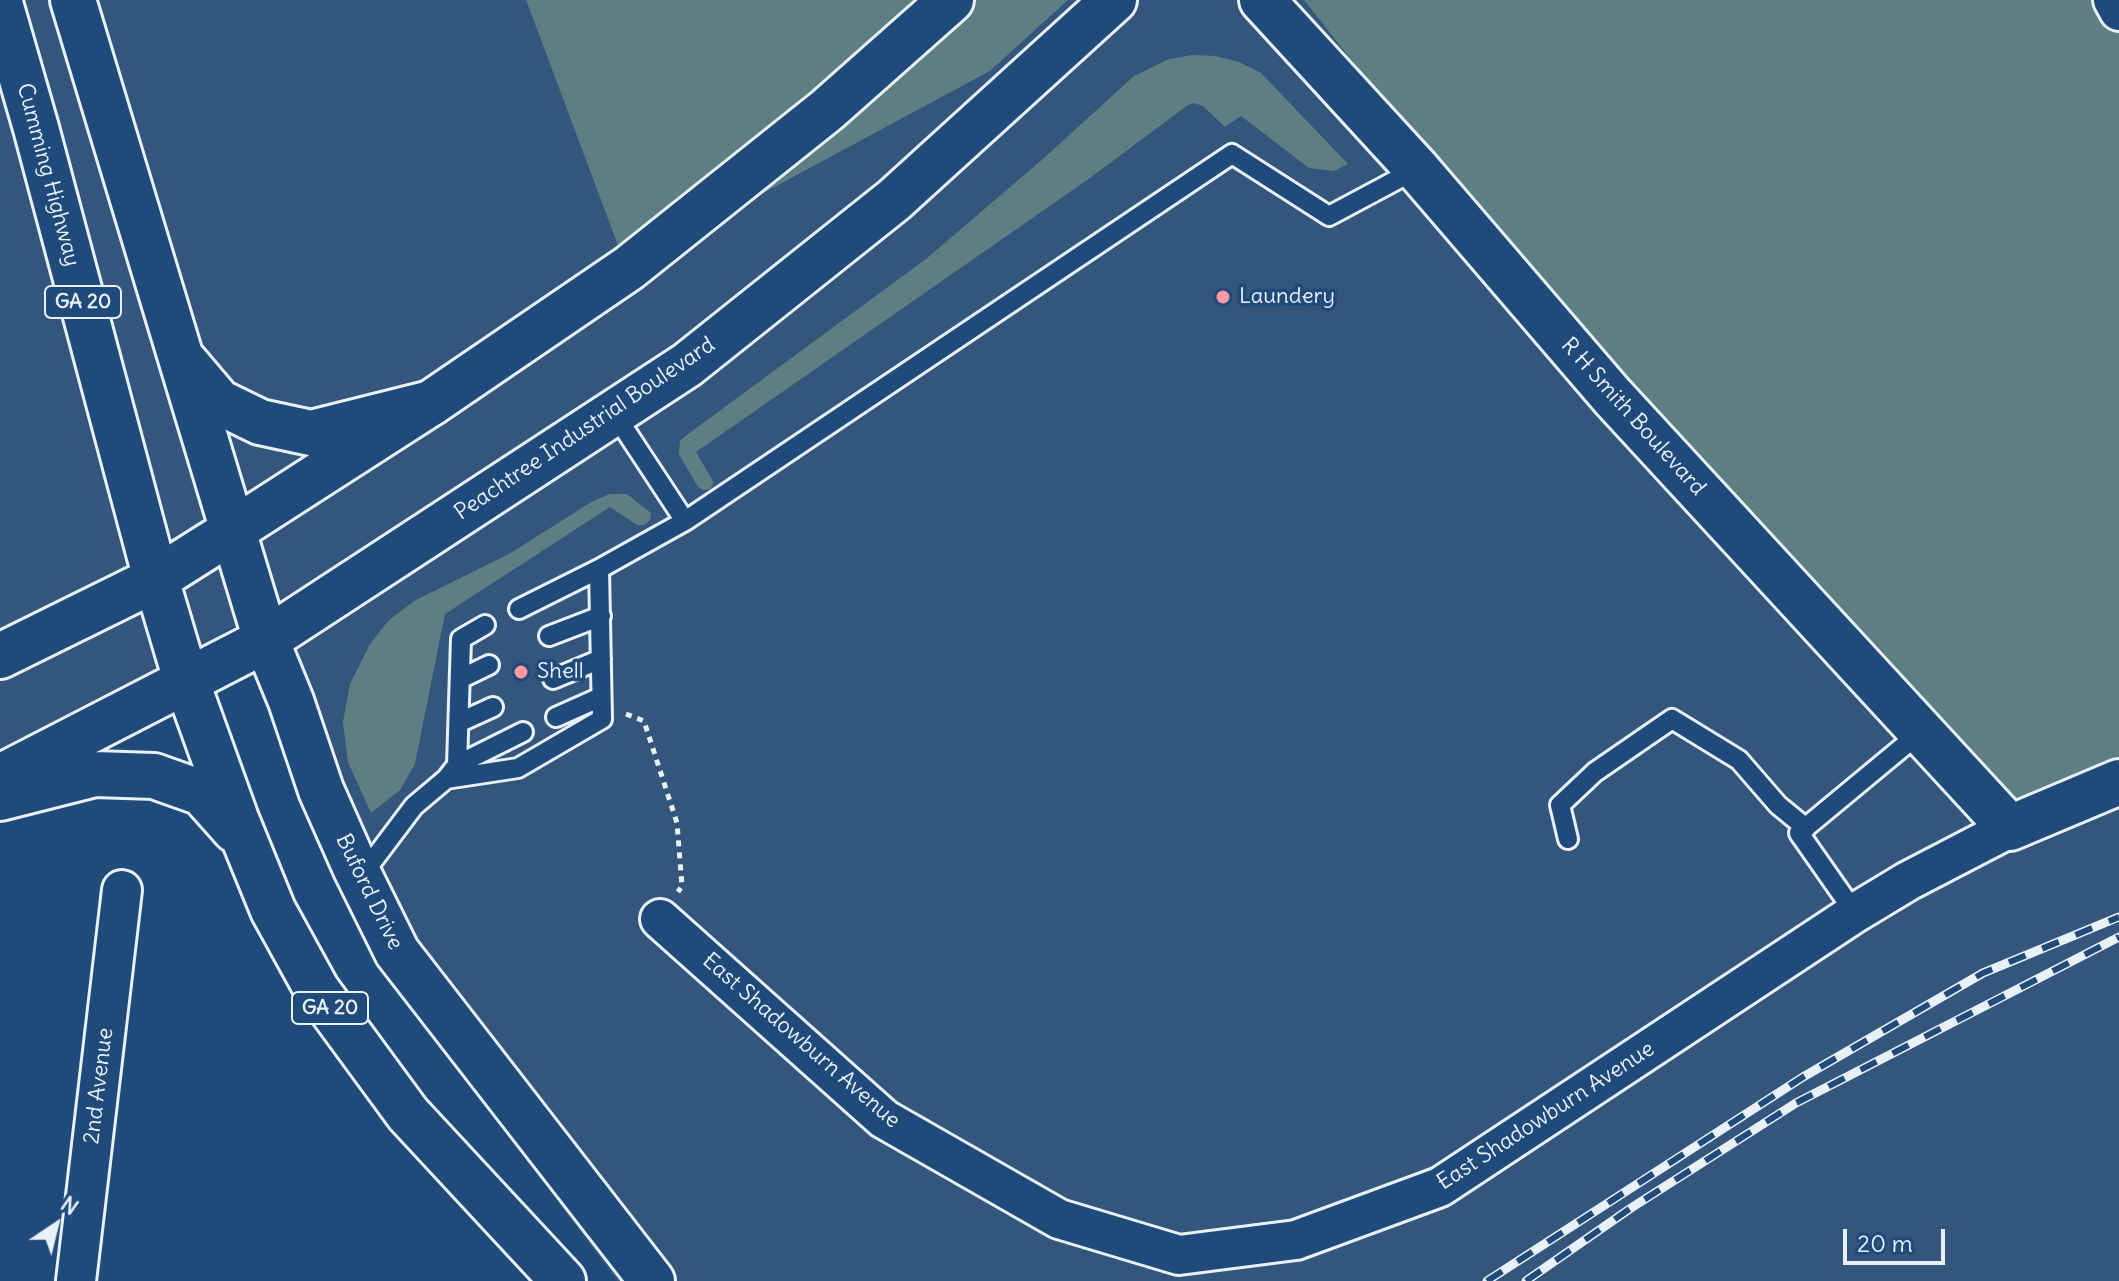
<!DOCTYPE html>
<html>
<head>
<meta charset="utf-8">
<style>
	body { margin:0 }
	#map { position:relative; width:2119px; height:1281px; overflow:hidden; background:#1f4a7a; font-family:Delius,sans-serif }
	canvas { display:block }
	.north { position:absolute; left:16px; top:1185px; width:80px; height:80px; -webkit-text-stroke:6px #1f4a7a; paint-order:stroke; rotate:35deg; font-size:22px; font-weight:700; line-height:32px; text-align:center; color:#e8f1f8 }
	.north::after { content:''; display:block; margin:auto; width:28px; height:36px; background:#e8f1f8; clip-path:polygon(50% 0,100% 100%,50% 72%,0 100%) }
	.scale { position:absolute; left:1843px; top:1229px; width:102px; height:36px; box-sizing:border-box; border:4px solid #e8f1f8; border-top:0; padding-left:10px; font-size:24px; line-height:28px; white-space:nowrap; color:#e8f1f8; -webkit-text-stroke:6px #1f4a7a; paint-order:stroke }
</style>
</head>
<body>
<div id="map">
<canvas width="2119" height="1281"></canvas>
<div class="north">N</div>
<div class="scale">20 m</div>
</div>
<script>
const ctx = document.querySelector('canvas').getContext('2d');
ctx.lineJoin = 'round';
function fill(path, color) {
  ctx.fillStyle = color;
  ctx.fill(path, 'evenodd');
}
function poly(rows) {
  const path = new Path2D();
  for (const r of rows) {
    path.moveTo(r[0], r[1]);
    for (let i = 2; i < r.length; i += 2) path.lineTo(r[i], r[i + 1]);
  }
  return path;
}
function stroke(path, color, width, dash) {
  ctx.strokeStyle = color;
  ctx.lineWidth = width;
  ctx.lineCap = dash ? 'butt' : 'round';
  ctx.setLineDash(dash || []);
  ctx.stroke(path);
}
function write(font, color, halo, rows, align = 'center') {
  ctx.font = font + ' Delius,sans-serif';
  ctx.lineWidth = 7;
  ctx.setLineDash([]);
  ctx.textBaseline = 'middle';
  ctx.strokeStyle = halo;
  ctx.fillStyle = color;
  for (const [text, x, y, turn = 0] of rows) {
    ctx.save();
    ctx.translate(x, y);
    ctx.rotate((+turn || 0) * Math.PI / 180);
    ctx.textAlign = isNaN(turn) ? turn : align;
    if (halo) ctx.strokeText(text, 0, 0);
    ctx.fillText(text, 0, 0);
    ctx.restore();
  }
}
fill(poly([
	[0,0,526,0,626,267,990,71,1068,0,1304,0,1624,407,2119,782,2119,1281,617,1281,465,1076,243,621,0,771]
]), '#34567d');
fill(poly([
	[526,0,1068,0,990,71,626,267],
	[1304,0,2119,0,2119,782,2015,817,1624,407],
	[1192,55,1216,56,1239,62,1261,73,1348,164,1334,171,1309,168,1241,116,1225,127,1203,106,1194,103,1188,105,1090,178,696,452,714,483,710,489,703,490,698,487,679,454,680,441,684,437,926,259,1044,158,1134,76,1169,59],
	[610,494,627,494,651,513,650,520,645,525,637,525,610,507,445,614,415,764,400,790,371,813,348,762,343,722,350,684,370,644,388,621,414,601,509,554,593,501]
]), '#5d7e83');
const service = poly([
	[614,413,685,521],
	[519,609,599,569],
	[485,625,461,639,457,765,523,732],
	[549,636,601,616],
	[460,679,489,665],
	[553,679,601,659],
	[556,717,601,697],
	[460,722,493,707],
	[457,765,446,779,518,768,602,719,599,569,685,521,1232,154,1329,216,1417,169],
	[1568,839,1560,805,1595,772,1672,719,1739,760,1778,805,1806,828],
	[362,875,414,806,446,779],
	[1855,913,1799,833,1922,731]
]);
const minor = poly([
	[2113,0,2119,11],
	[660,919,884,1119,1059,1219,1179,1255,1296,1240,1440,1187,1855,913,1908,881,2010,828],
	[76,1281,122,890]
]);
const tertiary = poly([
	[1262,0,1417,169,1612,396,2010,828,2119,782]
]);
const primary = poly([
	[232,531,431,403,629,268,827,110,951,0],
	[266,640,687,365,894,200,1114,0]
]);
const trunk = poly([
	[73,0,266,640,291,701,321,790,356,869,397,952,652,1281],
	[0,3,36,128,156,579,186,680,236,819,273,910,317,990,408,1114,563,1281],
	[185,362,219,402,260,422,311,433,431,403],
	[0,656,156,579,232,531],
	[0,777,266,640],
	[0,798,95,774,154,776,202,793,235,830]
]);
stroke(service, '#e8f1f8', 24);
stroke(minor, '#e8f1f8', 44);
stroke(tertiary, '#e8f1f8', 50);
stroke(primary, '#e8f1f8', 50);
stroke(trunk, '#e8f1f8', 50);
stroke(poly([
	[626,714,644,721,677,823,682,886,678,892]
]), '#e8f1f8', 5, [6, 6]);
stroke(service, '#1f4a7a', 18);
stroke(minor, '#1f4a7a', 38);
stroke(tertiary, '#1f4a7a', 44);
stroke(primary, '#1f4a7a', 44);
stroke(trunk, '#1f4a7a', 44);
const rail = poly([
	[1487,1281,1803,1077,1983,973,2119,917],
	[1526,1281,1631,1208,1796,1103,2119,937]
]);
stroke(rail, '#e8f1f8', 9);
stroke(rail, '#1f4a7a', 6, [18]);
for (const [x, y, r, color] of [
	[1223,297,8,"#ff9aa2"],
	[521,672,8,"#ff9aa2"]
]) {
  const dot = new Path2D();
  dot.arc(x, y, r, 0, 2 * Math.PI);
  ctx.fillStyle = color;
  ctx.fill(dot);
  stroke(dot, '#1f4a7a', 3);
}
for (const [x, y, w] of [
	[83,302,76],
	[330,1008,76]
]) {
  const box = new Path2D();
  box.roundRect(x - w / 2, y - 16, w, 32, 6);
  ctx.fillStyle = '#1f4a7a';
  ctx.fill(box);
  stroke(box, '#e8f1f8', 2);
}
write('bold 20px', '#e8f1f8', null, [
	["GA 20",83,302],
	["GA 20",330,1008]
]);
write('22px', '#e8f1f8', '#1f4a7a', [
	["Cumming Highway",48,175,75],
	["R H Smith Boulevard",1633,417,48],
	["Peachtree Industrial Boulevard",585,429,-34],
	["Buford Drive",369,892,64],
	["East Shadowburn Avenue",801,1041,41],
	["2nd Avenue",99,1086,-83],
	["East Shadowburn Avenue",1546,1116,-33]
]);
write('22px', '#e8f1f8', '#1f4a7a', [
	["Laundery",1239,297],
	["Shell",537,672]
], 'left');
</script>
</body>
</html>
